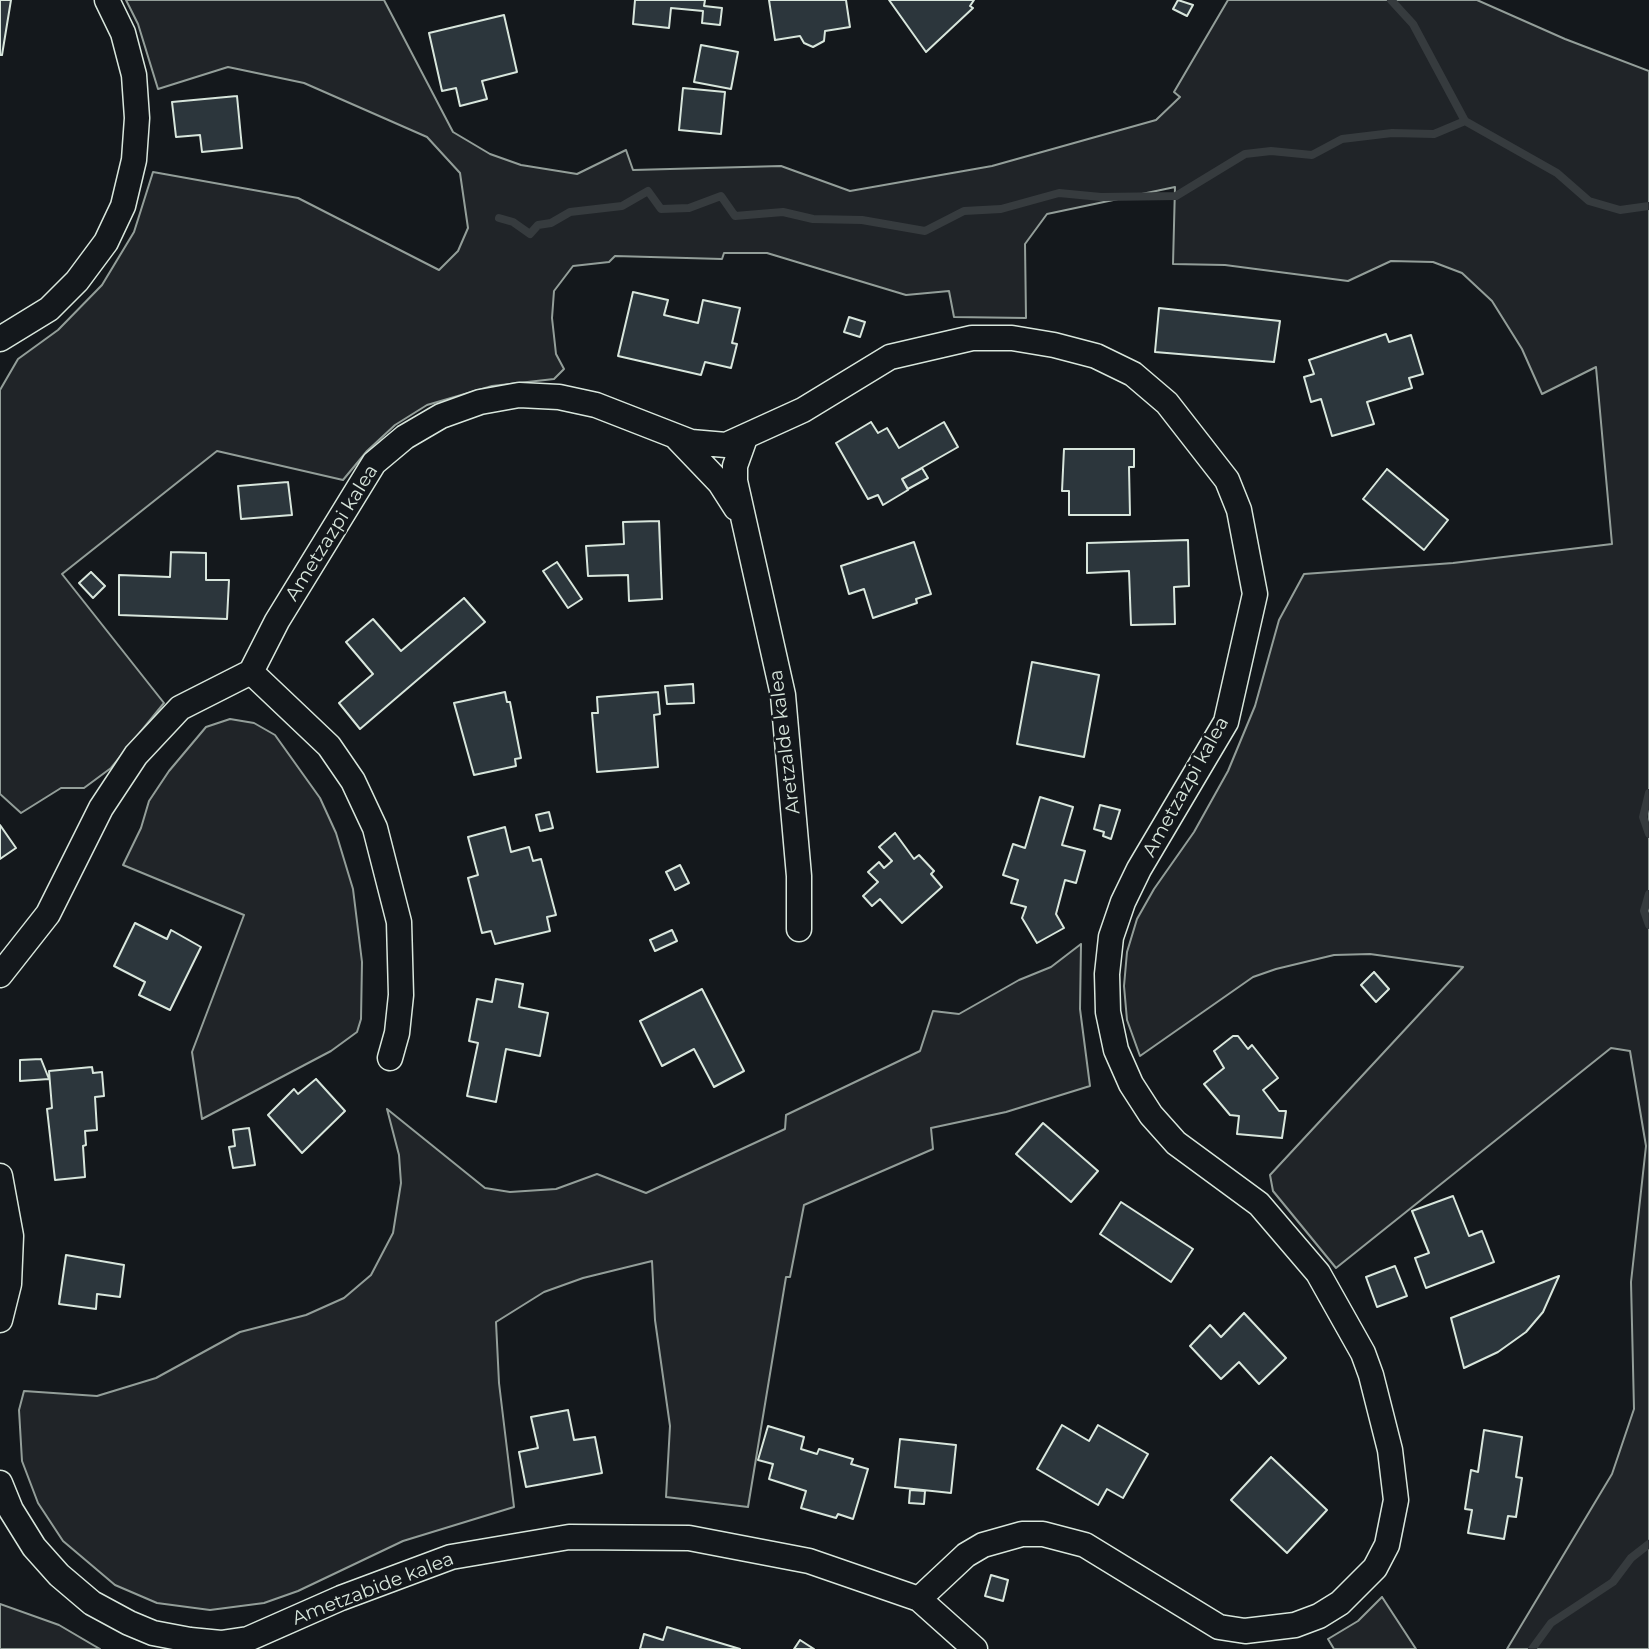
<!DOCTYPE html>
<html>
<head>
<meta charset="utf-8">
<style>
	body { margin:0 }
	canvas { display:block; background:#14181c }
</style>
</head>
<body>
<canvas width="1649" height="1649"></canvas>
<script>
const ctx = document.querySelector('canvas').getContext('2d');
ctx.lineJoin = 'round';
function fill(path, color) {
  ctx.fillStyle = color;
  ctx.fill(path, 'evenodd');
}
function poly(rows) {
  const path = new Path2D();
  for (const r of rows) {
    path.moveTo(r[0], r[1]);
    for (let i = 2; i < r.length; i += 2) path.lineTo(r[i], r[i + 1]);
  }
  return path;
}
function stroke(path, color, width, dash) {
  ctx.strokeStyle = color;
  ctx.lineWidth = width;
  ctx.lineCap = dash ? 'butt' : 'round';
  ctx.setLineDash(dash || []);
  ctx.stroke(path);
}
function write(font, color, halo, rows, align = 'center') {
  ctx.font = font + ' Montserrat,sans-serif';
  ctx.lineWidth = 5;
  ctx.setLineDash([]);
  ctx.textBaseline = 'middle';
  ctx.strokeStyle = halo;
  ctx.fillStyle = color;
  for (const [text, x, y, turn = 0] of rows) {
    ctx.save();
    ctx.translate(x, y);
    ctx.rotate((+turn || 0) * Math.PI / 180);
    ctx.textAlign = isNaN(turn) ? turn : align;
    if (halo) ctx.strokeText(text, 0, 0);
    ctx.fillText(text, 0, 0);
    ctx.restore();
  }
}
const green = poly([
	[126,0,384,0,453,132,490,154,521,165,577,174,626,150,633,170,781,166,850,191,992,166,1156,120,1180,97,1174,92,1228,0,1477,0,1565,39,1649,71,1649,1649,1507,1649,1612,1474,1634,1409,1631,1282,1646,1146,1630,1051,1611,1048,1336,1268,1273,1191,1270,1175,1463,967,1370,954,1334,955,1276,969,1253,977,1140,1056,1127,1020,1124,986,1127,952,1137,919,1154,889,1194,832,1228,771,1255,706,1279,620,1304,574,1453,563,1612,544,1596,367,1542,394,1522,349,1492,301,1462,273,1433,262,1391,261,1348,281,1225,265,1173,264,1175,187,1047,214,1025,244,1026,318,954,317,949,291,906,295,767,253,724,253,722,259,615,256,609,262,573,266,554,291,552,318,556,354,564,369,554,379,492,386,427,405,395,425,367,451,343,480,217,451,62,574,164,703,111,768,84,788,61,788,21,813,0,794,0,390,18,359,58,330,102,285,134,232,153,172,298,198,439,270,458,251,468,228,460,173,427,137,304,83,228,67,158,89,138,24,126,0],
	[230,719,254,723,275,735,320,798,336,833,353,889,362,962,361,1019,357,1032,331,1051,202,1119,192,1052,244,915,123,865,141,828,149,801,169,771,206,727,230,719],
	[1081,944,1080,1009,1090,1086,1006,1112,931,1128,933,1149,804,1205,790,1277,786,1277,748,1507,666,1497,670,1426,655,1320,652,1261,583,1278,544,1292,496,1322,499,1383,514,1507,403,1541,298,1591,264,1603,210,1610,157,1603,115,1585,63,1541,38,1503,22,1461,19,1410,24,1391,97,1396,156,1378,240,1332,306,1315,344,1298,371,1275,393,1233,401,1183,399,1155,387,1109,485,1188,510,1192,556,1189,597,1174,646,1193,785,1129,786,1115,920,1051,933,1011,959,1014,1019,980,1051,967,1081,944],
	[1382,1597,1416,1649,1334,1649,1328,1639,1358,1621,1382,1597],
	[0,1604,59,1625,100,1649,0,1649,0,1604]
]);
fill(green, '#202428');
stroke(green, '#939e99', 2);
stroke(poly([
	[1391,0,1413,24,1465,121],
	[499,218,513,222,530,234,538,225,551,223,570,212,622,206,648,191,661,209,689,208,721,196,735,216,783,212,813,219,862,220,925,231,964,211,1001,209,1059,193,1101,197,1176,196,1245,154,1271,151,1312,155,1342,139,1392,133,1434,134,1465,121,1557,173,1589,201,1620,210,1649,206],
	[1649,793,1643,817,1649,834],
	[1649,894,1644,911,1649,925],
	[1532,1649,1551,1623,1613,1582,1631,1558,1649,1544]
]), '#363b3e', 8);
const building = poly([
	[0,0,11,0,2,55,0,55,0,0],
	[635,0,705,0,704,6,722,8,720,25,702,23,703,11,671,8,669,28,633,24,635,0],
	[769,0,846,0,850,27,825,31,824,41,813,47,804,43,800,36,775,40,769,0],
	[889,0,974,0,970,6,973,8,926,52,889,0],
	[1178,0,1193,5,1187,16,1173,9,1178,0],
	[504,15,517,72,482,81,487,99,460,106,456,88,442,91,429,33,504,15],
	[701,45,738,52,731,89,694,82,701,45],
	[683,88,725,92,721,134,679,130,683,88],
	[237,96,242,148,202,152,200,135,176,137,172,102,237,96],
	[633,292,668,300,664,315,698,323,703,300,740,308,732,343,737,344,731,368,705,362,701,375,618,356,633,292],
	[1159,308,1280,321,1274,362,1155,352,1159,308],
	[849,317,865,322,860,337,844,332,849,317],
	[1386,334,1389,342,1411,335,1423,374,1409,378,1412,388,1367,402,1374,424,1332,436,1321,399,1311,402,1304,377,1314,374,1309,360,1386,334],
	[871,422,878,433,887,428,899,448,944,422,958,447,902,479,908,490,883,505,878,495,868,499,836,443,871,422],
	[1064,449,1134,449,1134,467,1129,467,1130,515,1069,515,1069,491,1062,491,1064,449],
	[922,468,928,478,908,489,902,479,922,468],
	[1387,469,1448,520,1424,550,1363,499,1387,469],
	[288,482,292,515,241,519,238,486,288,482],
	[659,521,662,599,629,601,628,575,588,576,586,546,624,544,623,522,659,521],
	[1188,540,1189,586,1174,587,1175,624,1131,625,1129,571,1087,573,1087,543,1188,540],
	[914,542,931,594,916,599,917,603,873,618,864,589,849,594,841,566,914,542],
	[171,552,206,553,206,580,229,580,227,619,119,615,119,575,170,577,171,552],
	[557,562,582,599,568,608,543,571,557,562],
	[91,572,105,586,93,598,79,583,91,572],
	[464,598,485,622,360,729,339,703,373,674,346,642,373,619,401,651,464,598],
	[1032,662,1099,675,1084,757,1017,744,1032,662],
	[693,684,694,703,667,704,665,686,693,684],
	[505,692,507,702,510,702,521,758,515,759,516,766,474,775,454,703,505,692],
	[658,692,660,714,654,715,658,767,597,772,592,713,598,713,597,697,658,692],
	[1040,797,1073,807,1062,845,1085,851,1076,883,1065,880,1056,914,1064,928,1037,943,1022,918,1026,907,1011,903,1018,880,1003,875,1013,844,1025,848,1040,797],
	[1100,805,1120,810,1111,839,1103,836,1104,832,1094,829,1100,805],
	[549,812,553,828,540,831,536,815,549,812],
	[0,825,16,848,0,859,0,825],
	[505,827,511,852,529,847,533,861,541,859,556,915,547,917,550,931,495,944,491,931,482,933,468,878,478,875,468,837,505,827],
	[895,833,914,859,919,855,934,871,931,874,942,887,902,923,880,899,872,906,863,896,878,882,868,872,879,862,884,868,892,861,879,847,895,833],
	[680,865,689,883,675,890,666,872,680,865],
	[135,923,167,939,171,930,201,947,170,1010,139,995,145,982,114,966,135,923],
	[672,930,677,941,655,951,650,940,672,930],
	[1374,972,1389,989,1376,1002,1361,985,1374,972],
	[496,979,523,984,519,1007,548,1013,540,1056,506,1049,496,1102,467,1096,478,1043,469,1041,477,999,492,1002,496,979],
	[702,989,744,1071,714,1087,694,1049,662,1066,640,1021,702,989],
	[1233,1036,1238,1036,1248,1049,1252,1045,1278,1078,1263,1090,1279,1111,1286,1111,1282,1138,1237,1134,1239,1116,1230,1115,1204,1084,1224,1068,1214,1051,1233,1036],
	[41,1059,49,1079,20,1081,20,1060,41,1059],
	[92,1067,93,1073,102,1072,104,1096,95,1097,97,1130,85,1131,86,1145,83,1146,85,1177,55,1180,47,1109,52,1108,49,1071,92,1067],
	[316,1079,345,1111,302,1153,268,1115,294,1089,298,1094,316,1079],
	[1043,1123,1098,1171,1071,1202,1016,1154,1043,1123],
	[249,1128,255,1165,233,1168,229,1147,235,1146,233,1130,249,1128],
	[1453,1196,1469,1236,1482,1231,1494,1262,1426,1288,1415,1258,1429,1253,1412,1211,1453,1196],
	[1121,1202,1193,1249,1171,1282,1100,1234,1121,1202],
	[66,1255,124,1265,120,1297,97,1294,96,1309,59,1304,66,1255],
	[1395,1266,1407,1296,1377,1307,1366,1277,1395,1266],
	[1559,1276,1543,1312,1526,1332,1498,1352,1464,1368,1451,1318,1559,1276],
	[1244,1313,1286,1358,1259,1384,1239,1362,1221,1379,1190,1346,1210,1325,1221,1337,1244,1313],
	[568,1410,574,1440,595,1437,602,1473,526,1487,519,1452,538,1448,531,1417,568,1410],
	[1062,1425,1089,1441,1098,1425,1148,1454,1123,1498,1107,1489,1098,1505,1037,1469,1062,1425],
	[768,1426,804,1437,801,1449,817,1454,819,1449,853,1459,851,1464,868,1469,853,1519,838,1514,836,1518,801,1508,806,1491,769,1479,773,1464,758,1460,768,1426],
	[1484,1430,1522,1437,1516,1477,1522,1478,1516,1517,1508,1516,1504,1539,1468,1533,1472,1510,1465,1509,1471,1470,1478,1472,1484,1430],
	[900,1439,956,1445,951,1493,895,1487,900,1439],
	[1271,1457,1327,1510,1287,1553,1231,1500,1271,1457],
	[910,1490,925,1491,924,1504,909,1503,910,1490],
	[991,1575,1008,1580,1003,1601,985,1596,991,1575],
	[667,1627,740,1649,640,1649,644,1634,663,1640,667,1627],
	[800,1640,814,1649,794,1649,800,1640]
]);
fill(building, '#2c363c');
stroke(building, '#d8e6dc', 2);
const street = poly([
	[0,339,49,309,77,281,106,242,123,206,134,160,137,118,134,75,123,33,107,0],
	[676,437,720,483,736,508],
	[745,438,735,466,735,481,783,695,799,876,799,929],
	[251,672,329,746,353,781,375,828,399,922,401,995,397,1033,390,1058],
	[0,975,48,914,101,808,136,755,180,708,251,672,277,621,374,463,405,437,441,416,480,402,519,395,559,397,596,405,691,442,726,445,803,410,890,357,972,338,1012,338,1054,345,1096,356,1133,374,1167,403,1227,480,1239,510,1255,594,1226,722,1139,869,1123,902,1111,937,1107,974,1108,1012,1116,1050,1131,1084,1151,1115,1176,1143,1259,1204,1318,1273,1363,1353,1371,1375,1390,1450,1396,1500,1387,1545,1375,1568,1340,1603,1319,1616,1295,1625,1245,1631,1219,1627,1085,1545,1043,1534,1022,1534,983,1545,966,1555,919,1599],
	[0,1176,11,1236,9,1284,0,1320],
	[0,1483,11,1510,34,1547,59,1575,92,1603,129,1623,153,1633,190,1640,221,1643,248,1639,341,1598,451,1557,569,1537,689,1538,809,1561,919,1599,975,1649]
]);
stroke(street, '#d8e6dc', 27);
stroke(street, '#14181c', 24);
write('19px', '#d8e6dc', '#14181c', [
	["Ametzazpi kalea",332,533,-58],
	["Aretzalde kalea",785,742,-97],
	["Ametzazpi kalea",1186,787,-61],
	["Ametzabide kalea",373,1589,-21]
]);
</script>
</body>
</html>
